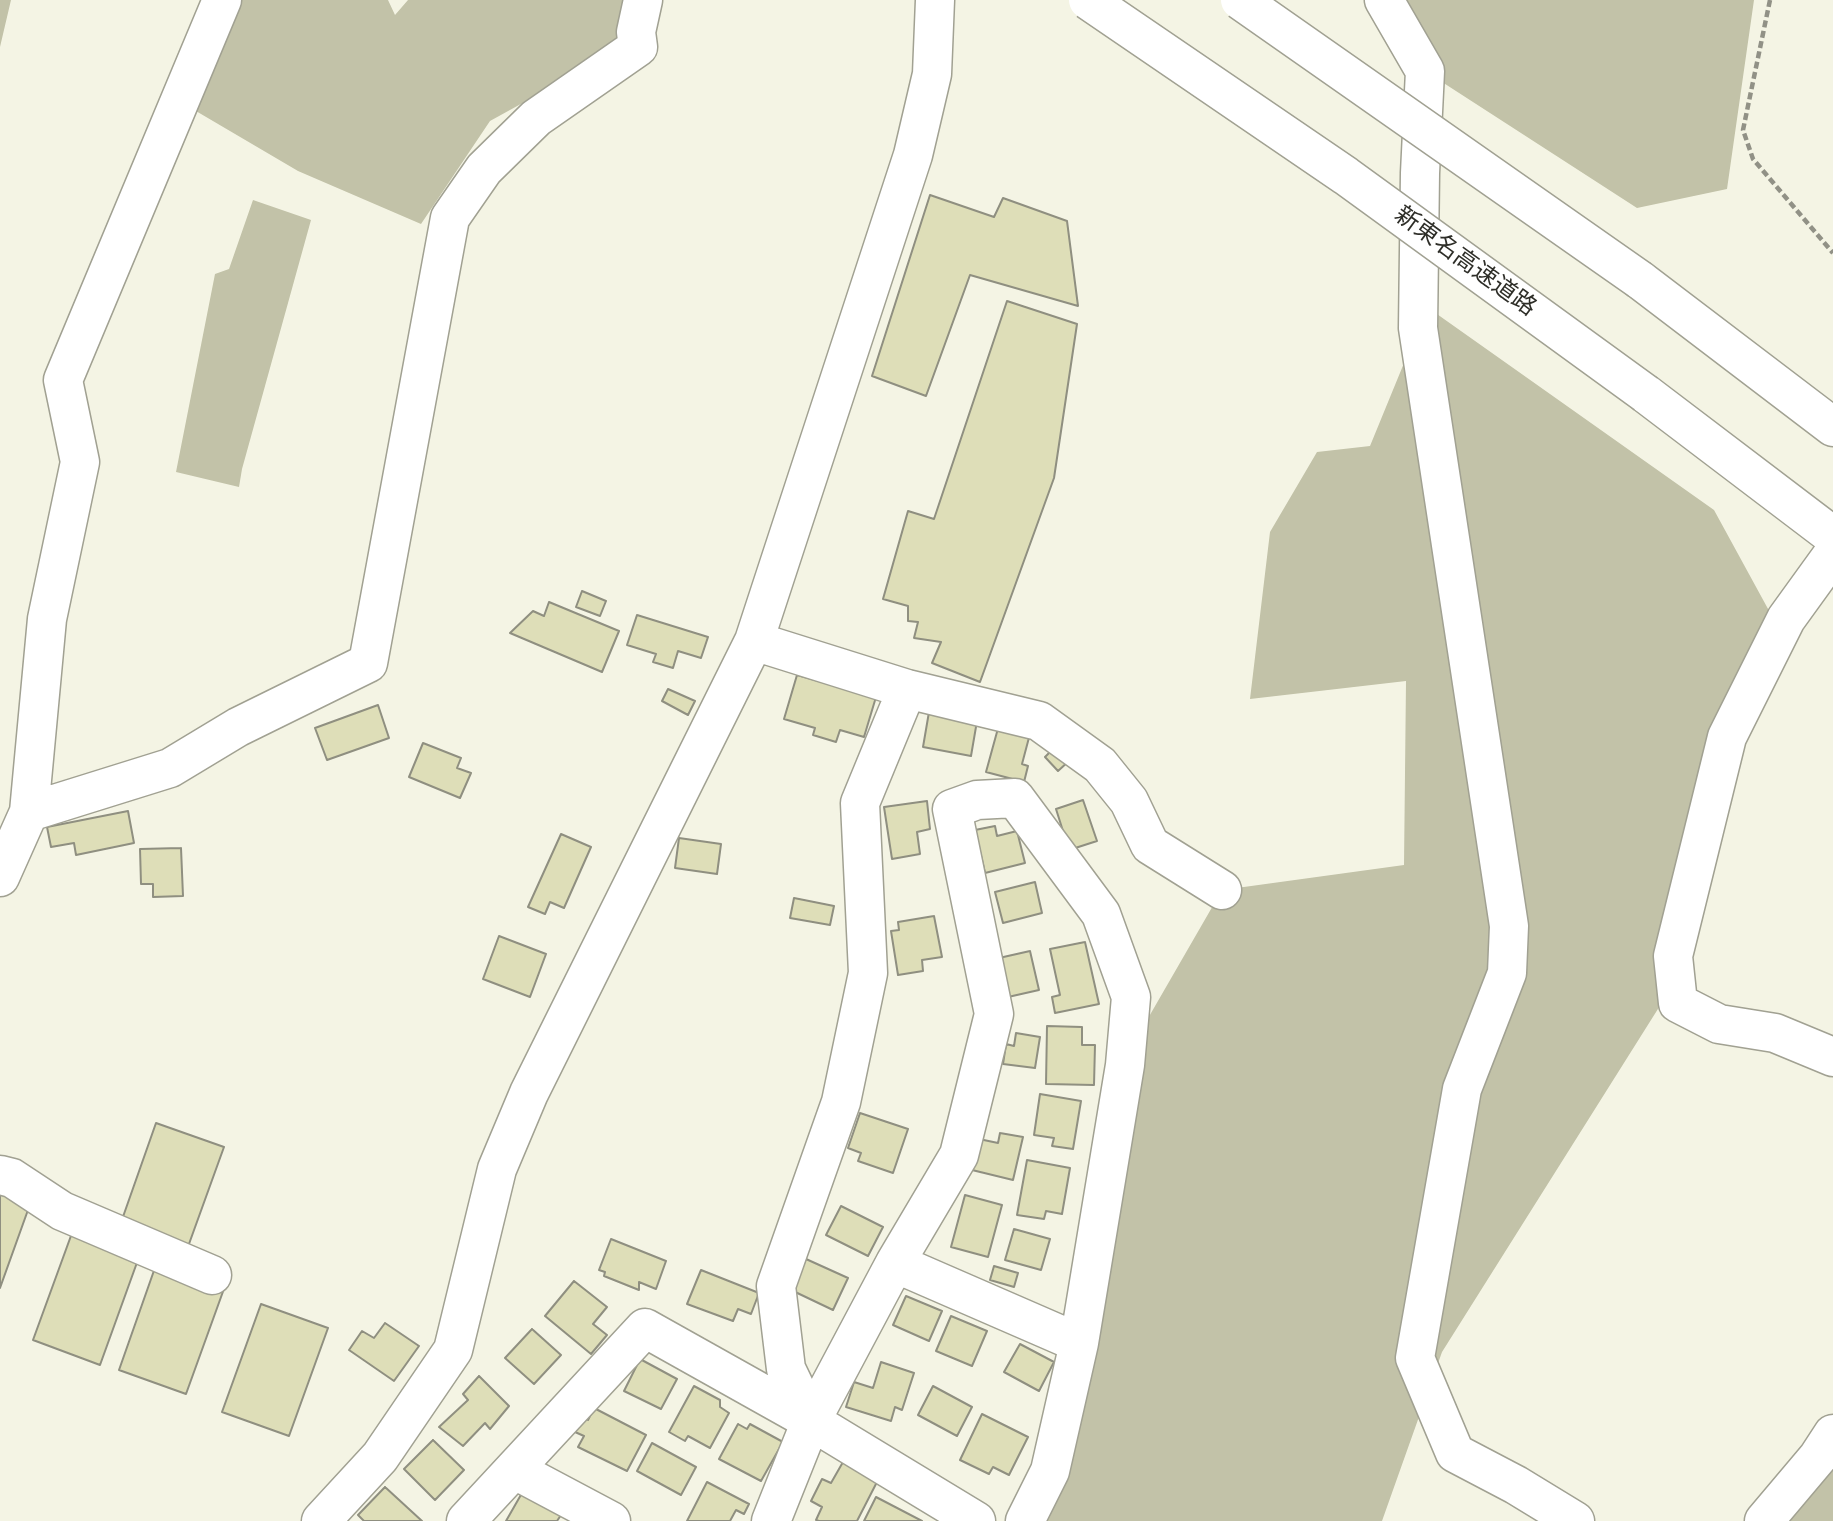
<!DOCTYPE html>
<html>
<head>
<meta charset="utf-8">
<style>
	body { margin:0 }
	canvas { display:block; background:#f4f4e4 }
</style>
</head>
<body>
<canvas width="1833" height="1521"></canvas>
<script>
const ctx = document.querySelector('canvas').getContext('2d');
ctx.lineJoin = 'round';
function fill(path, color) {
  ctx.fillStyle = color;
  ctx.fill(path, 'evenodd');
}
function poly(rows) {
  const path = new Path2D();
  for (const r of rows) {
    path.moveTo(r[0], r[1]);
    for (let i = 2; i < r.length; i += 2) path.lineTo(r[i], r[i + 1]);
  }
  return path;
}
function stroke(path, color, width, dash) {
  ctx.strokeStyle = color;
  ctx.lineWidth = width;
  ctx.lineCap = dash ? 'butt' : 'round';
  ctx.setLineDash(dash || []);
  ctx.stroke(path);
}
function write(font, color, halo, rows, align = 'center') {
  ctx.font = font + ' "DM Sans","Noto Sans JP",sans-serif';
  ctx.lineWidth = 5;
  ctx.setLineDash([]);
  ctx.textBaseline = 'middle';
  ctx.strokeStyle = halo;
  ctx.fillStyle = color;
  for (const [text, x, y, turn = 0] of rows) {
    ctx.save();
    ctx.translate(x, y);
    ctx.rotate((+turn || 0) * Math.PI / 180);
    ctx.textAlign = isNaN(turn) ? turn : align;
    if (halo) ctx.strokeText(text, 0, 0);
    ctx.fillText(text, 0, 0);
    ctx.restore();
  }
}
fill(poly([
	[0,0,11,0,0,47],
	[228,0,388,0,395,15,408,0,640,0,637,28,606,57,490,121,421,224,298,171,184,104],
	[1380,0,1754,0,1727,189,1637,208,1425,71],
	[253,200,311,220,242,469,239,487,176,472,215,274,229,269],
	[1427,307,1714,510,1773,618,1668,993,1442,1352,1382,1521,1029,1521,1147,1020,1222,890,1404,865,1406,681,1250,699,1270,532,1317,452,1370,446],
	[1833,1456,1833,1521,1782,1521]
]), '#c2c2a8');
const building = poly([
	[930,195,994,217,1003,198,1067,221,1078,306,970,275,926,396,872,376,930,195],
	[1007,301,1077,324,1054,478,980,682,932,663,941,642,914,638,918,622,908,621,908,606,883,599,908,511,934,519,1007,301],
	[582,591,606,601,600,616,576,607,582,591],
	[549,602,619,631,602,672,510,633,533,611,544,616,549,602],
	[637,615,708,637,701,658,678,651,673,668,653,662,656,654,627,645,637,615],
	[797,675,876,697,864,737,840,730,836,742,813,735,815,728,784,719,797,675],
	[668,689,695,701,688,715,662,701,668,689],
	[378,705,389,738,327,760,315,728,378,705],
	[929,712,977,721,971,756,923,747,929,712],
	[1000,721,1031,730,1022,764,1028,766,1024,782,986,772,1000,721],
	[423,743,461,758,457,768,471,773,460,798,409,777,423,743],
	[1056,746,1070,760,1058,771,1045,757,1056,746],
	[1083,800,1097,841,1069,850,1056,809,1083,800],
	[927,801,930,829,917,832,920,854,892,859,884,807,927,801],
	[128,811,134,843,76,855,74,843,51,847,47,827,128,811],
	[995,826,997,836,1017,831,1025,863,985,873,975,830,995,826],
	[561,834,591,847,564,908,550,902,545,914,528,907,561,834],
	[679,838,721,844,717,874,675,868,679,838],
	[181,848,183,896,153,897,153,884,141,884,140,849,181,848],
	[1035,882,1042,913,1003,923,995,892,1035,882],
	[794,898,834,906,830,925,790,918,794,898],
	[934,916,942,957,922,960,923,971,898,975,891,931,899,930,898,922,934,916],
	[499,936,546,954,530,997,483,979,499,936],
	[1085,942,1099,1004,1055,1013,1052,997,1060,995,1050,949,1085,942],
	[1030,951,1039,990,1008,997,999,958,1030,951],
	[1047,1026,1082,1027,1082,1045,1095,1045,1094,1085,1046,1084,1047,1026],
	[1016,1033,1040,1037,1035,1068,1003,1064,1006,1044,1014,1046,1016,1033],
	[1040,1094,1081,1101,1073,1149,1052,1146,1054,1138,1034,1135,1040,1094],
	[860,1113,908,1129,893,1173,858,1161,861,1153,848,1148,860,1113],
	[156,1123,224,1147,185,1255,118,1231,156,1123],
	[1000,1133,1023,1137,1013,1180,972,1170,979,1139,998,1143,1000,1133],
	[1027,1160,1070,1168,1062,1214,1046,1211,1044,1219,1017,1215,1027,1160],
	[0,1184,33,1196,0,1288,0,1184],
	[965,1195,1002,1205,988,1257,951,1247,965,1195],
	[841,1206,883,1227,868,1256,826,1235,841,1206],
	[1014,1229,1050,1239,1041,1270,1005,1260,1014,1229],
	[72,1233,139,1257,100,1365,33,1340,72,1233],
	[611,1239,666,1261,656,1289,639,1282,639,1290,604,1276,605,1272,599,1270,611,1239],
	[806,1259,848,1278,833,1310,791,1290,806,1259],
	[157,1262,225,1286,186,1394,119,1370,157,1262],
	[994,1266,1018,1273,1014,1287,990,1280,994,1266],
	[701,1270,759,1293,751,1314,738,1309,733,1321,687,1304,701,1270],
	[574,1281,607,1307,593,1324,607,1335,591,1354,545,1316,574,1281],
	[906,1296,942,1311,929,1341,893,1325,906,1296],
	[261,1304,328,1328,289,1436,222,1412,261,1304],
	[951,1316,987,1331,972,1366,936,1351,951,1316],
	[385,1323,419,1346,394,1381,349,1350,362,1331,374,1338,385,1323],
	[532,1329,561,1355,534,1384,505,1358,532,1329],
	[1020,1344,1054,1362,1039,1391,1004,1372,1020,1344],
	[640,1359,677,1379,661,1409,624,1391,640,1359],
	[881,1362,914,1373,902,1410,895,1407,891,1421,846,1407,854,1382,873,1388,881,1362],
	[479,1376,509,1406,490,1429,485,1423,463,1446,439,1427,468,1400,463,1394,479,1376],
	[694,1386,720,1400,720,1407,729,1413,710,1448,688,1436,685,1441,669,1432,694,1386],
	[933,1386,972,1407,957,1436,918,1415,933,1386],
	[594,1408,646,1435,627,1471,578,1447,584,1436,575,1432,583,1417,588,1420,594,1408],
	[982,1414,1028,1437,1009,1475,993,1467,989,1474,960,1460,982,1414],
	[738,1424,747,1429,750,1424,783,1442,761,1481,719,1459,738,1424],
	[433,1440,464,1470,435,1500,404,1469,433,1440],
	[652,1443,696,1467,681,1495,637,1471,652,1443],
	[843,1462,878,1480,857,1521,819,1521,816,1520,822,1507,811,1501,822,1479,831,1483,843,1462],
	[707,1482,749,1504,744,1514,736,1510,730,1521,687,1521,707,1482],
	[385,1487,422,1521,364,1521,358,1515,385,1487],
	[522,1493,561,1515,557,1521,506,1521,522,1493],
	[876,1497,922,1521,864,1521,876,1497]
]);
fill(building, '#dedeb8');
stroke(building, '#8f8f80', 2);
const minor = poly([
	[1384,0,1425,71,1420,173,1418,328,1509,926,1507,973,1462,1089,1415,1358,1455,1453,1516,1485,1575,1521],
	[1833,554,1786,619,1727,737,1673,956,1678,1003,1719,1024,1775,1033,1833,1057],
	[754,641,907,689,1039,721,1100,765,1129,801,1150,845,1222,890],
	[29,812,170,768,238,727,368,663,450,218,484,169,536,118,638,47,636,32,643,0],
	[0,877,29,812,47,619,80,462,63,380,222,0],
	[0,1175,12,1178,62,1211,212,1275],
	[895,1263,1079,1343],
	[811,1421,786,1369,776,1286,841,1102,868,973,860,803,907,689],
	[515,1470,611,1521],
	[321,1521,380,1457,453,1350,497,1169,529,1093,754,641,913,155,932,74,935,0],
	[466,1521,645,1328,811,1421,976,1521],
	[771,1521,811,1421,895,1263,959,1155,994,1014,952,809,977,800,1015,798,1101,914,1131,997,1125,1065,1079,1343,1050,1471,1025,1521],
	[1764,1521,1818,1457,1833,1434]
]);
const highway = poly([
	[1640,280,1833,427],
	[1646,394,1833,536]
]);
stroke(minor, '#a1a192', 41);
stroke(highway, '#a1a192', 41);
stroke(poly([
	[1770,0,1743,130,1753,159,1833,253]
]), '#919186', 4.5, [7, 3.5]);
stroke(minor, '#fff', 38);
stroke(highway, '#fff', 38);
const highwayBridge = poly([
	[1088,0,1346,176,1646,394],
	[1240,0,1640,280]
]);
stroke(highwayBridge, '#a1a192', 41, []);
stroke(highwayBridge, '#fff', 38);
write('24px', '#2e2e28', '#fff', [
	["新東名高速道路",1465,262,36]
]);
</script>
</body>
</html>
